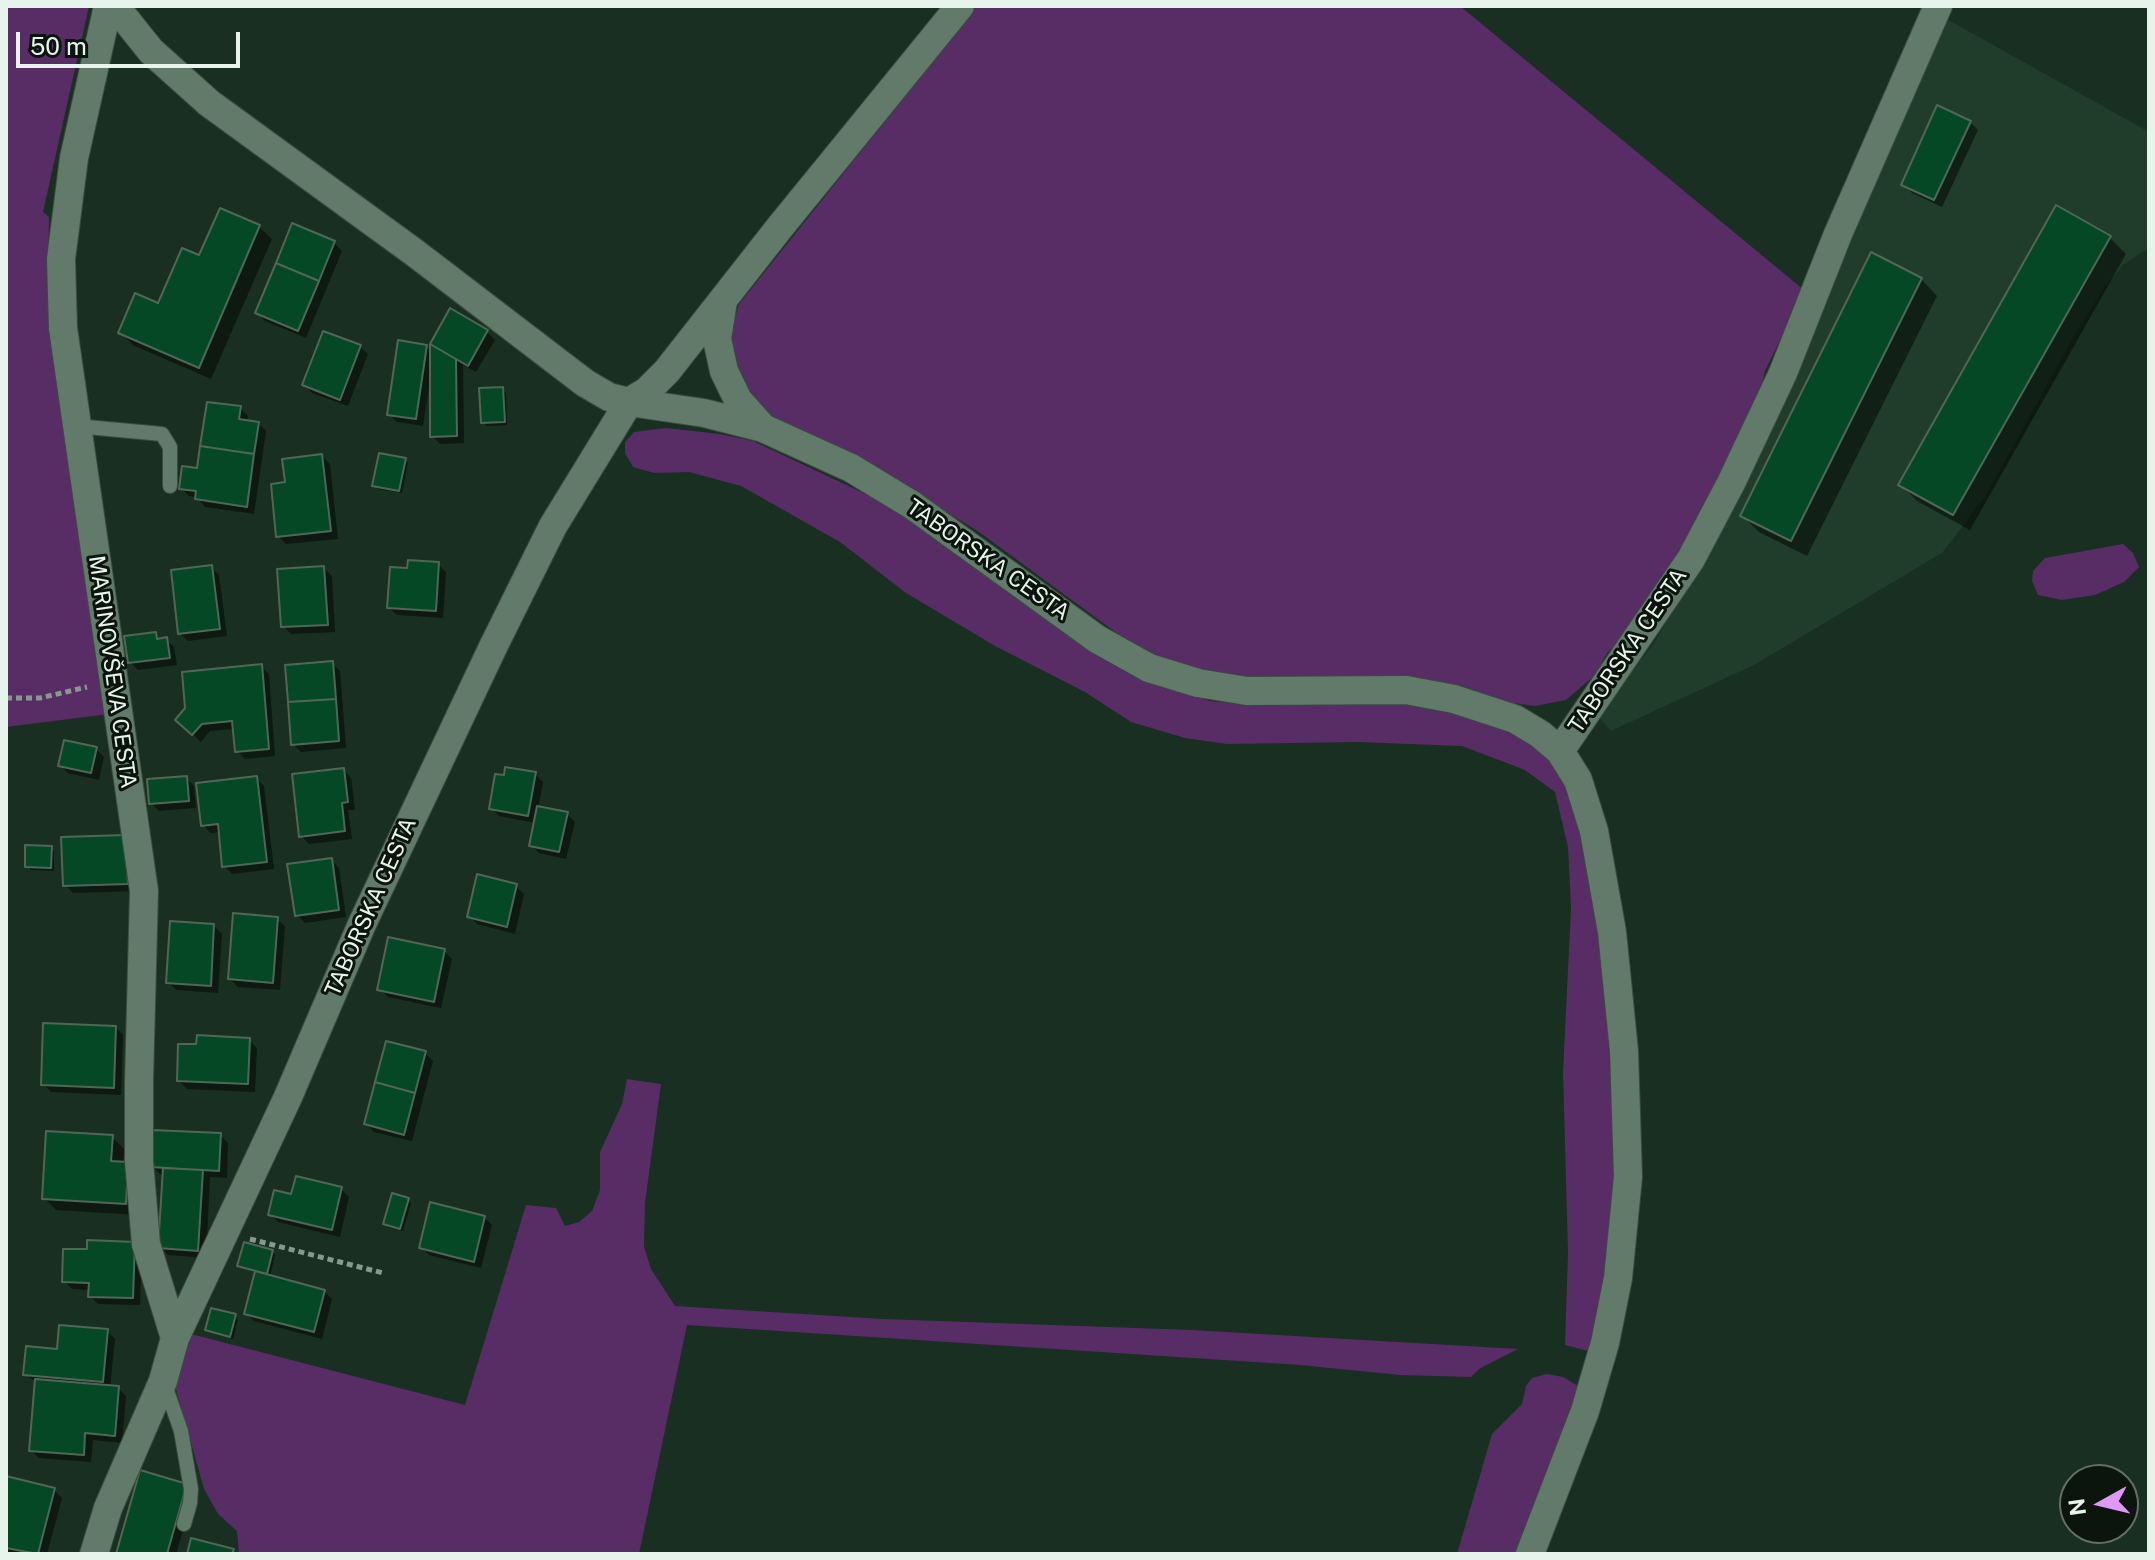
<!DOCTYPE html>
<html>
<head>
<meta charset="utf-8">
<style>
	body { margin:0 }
	#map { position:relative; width:2155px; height:1560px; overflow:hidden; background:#192f21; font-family:"Public Sans",sans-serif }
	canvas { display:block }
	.frame { position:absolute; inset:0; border:8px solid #e7f4eb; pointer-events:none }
	.north { position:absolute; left:2059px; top:1464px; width:80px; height:80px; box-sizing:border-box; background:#0b150e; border:2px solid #636e66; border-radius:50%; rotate:262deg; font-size:22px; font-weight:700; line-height:32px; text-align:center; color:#e7f4eb }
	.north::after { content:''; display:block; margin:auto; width:28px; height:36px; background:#dd99f3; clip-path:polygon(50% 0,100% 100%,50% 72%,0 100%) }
	.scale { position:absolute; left:16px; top:32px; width:224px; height:36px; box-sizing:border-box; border:4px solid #e7f4eb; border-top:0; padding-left:10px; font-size:24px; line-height:28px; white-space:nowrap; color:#e7f4eb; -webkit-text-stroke:6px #0b150e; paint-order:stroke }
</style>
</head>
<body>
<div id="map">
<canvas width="2155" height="1560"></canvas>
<div class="frame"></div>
<div class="north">N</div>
<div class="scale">50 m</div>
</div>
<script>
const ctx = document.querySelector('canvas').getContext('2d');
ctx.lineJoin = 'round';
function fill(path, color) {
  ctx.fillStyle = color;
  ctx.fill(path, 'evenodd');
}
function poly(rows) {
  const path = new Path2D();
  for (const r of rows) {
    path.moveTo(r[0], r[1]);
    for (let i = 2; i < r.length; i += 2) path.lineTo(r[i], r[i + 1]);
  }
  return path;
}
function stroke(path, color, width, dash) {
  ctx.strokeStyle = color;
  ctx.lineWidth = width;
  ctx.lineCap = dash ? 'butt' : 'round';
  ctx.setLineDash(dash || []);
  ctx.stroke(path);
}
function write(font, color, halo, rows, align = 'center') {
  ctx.font = font + ' "Public Sans",sans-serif';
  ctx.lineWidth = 6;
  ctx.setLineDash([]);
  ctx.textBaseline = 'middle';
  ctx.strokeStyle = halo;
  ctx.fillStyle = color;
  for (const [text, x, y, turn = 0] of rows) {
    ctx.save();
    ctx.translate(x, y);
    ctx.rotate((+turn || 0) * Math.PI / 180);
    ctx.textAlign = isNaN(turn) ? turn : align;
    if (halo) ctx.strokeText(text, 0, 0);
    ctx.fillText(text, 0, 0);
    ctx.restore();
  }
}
fill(poly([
	[1943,17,2149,132,2149,248,2123,265,2104,289,2078,329,1985,497,1942,553,1754,665,1611,731,1597,715,1654,643,1702,563]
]), '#203c2a');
fill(poly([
	[6,6,89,6,43,212,49,217,48,279,109,714,6,727],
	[977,6,1460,6,1804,290,1765,371,1752,426,1717,496,1624,637,1607,653,1595,675,1566,700,1535,706,1512,703,1462,686,1410,678,1237,680,1162,661,1133,645,979,532,905,486,776,421,752,402,731,357,731,331,739,304],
	[666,428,720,434,753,441,889,505,980,567,1103,659,1158,686,1210,701,1259,706,1368,701,1445,709,1521,735,1546,751,1566,779,1595,881,1607,1013,1617,1216,1592,1352,1565,1345,1568,1253,1563,1072,1571,908,1568,847,1555,792,1525,770,1462,746,1358,742,1227,744,1185,738,1131,722,1085,692,995,646,906,593,840,542,741,486,689,472,654,473,633,467,625,453,625,442,634,432],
	[2123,544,2133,553,2139,567,2124,582,2095,595,2062,600,2038,595,2032,581,2033,571,2045,558],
	[627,1079,661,1084,645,1203,644,1247,651,1269,675,1306,883,1319,1192,1330,1518,1349,1479,1369,1471,1377,1400,1375,1300,1365,687,1325,639,1554,239,1554,237,1531,218,1514,204,1489,175,1386,191,1334,465,1405,526,1205,556,1208,565,1226,579,1222,592,1211,600,1190,600,1152,622,1104],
	[1547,1374,1563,1377,1578,1386,1520,1554,1457,1554,1492,1434,1522,1404,1526,1386,1532,1378]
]), '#582c65');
fill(poly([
	[1970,122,1978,130,1942,207,1912,193,1904,185],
	[259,227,272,239,211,379,133,345,121,333,160,306,200,258],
	[2110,238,2126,254,1970,530,1917,501,1900,484],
	[334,243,342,251,306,338,265,321,257,313],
	[1921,279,1937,296,1807,556,1759,532,1743,516],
	[451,311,487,332,495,340,476,372,463,365,464,443,440,444,432,436,432,387,429,387,423,426,397,422,389,414,426,346,432,352],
	[360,347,368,354,348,406,312,393,304,385],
	[502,389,506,393,507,425,487,426,483,422],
	[240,408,248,416,247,422,258,423,266,431,254,514,205,507,197,497,189,496,181,488,199,470],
	[322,456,330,464,338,539,286,544,278,536],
	[405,460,408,463,402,493,378,489,374,485],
	[438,564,446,572,443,618,397,615,389,608],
	[211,567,219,575,227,636,188,641,180,633],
	[324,568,332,576,335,632,291,634,283,626],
	[155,634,161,640,166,640,174,647,177,665,138,670,130,662],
	[332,663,340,671,346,748,301,752,293,744],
	[261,666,269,674,275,756,245,759,237,751,234,729,210,731,201,742,185,727],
	[96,749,104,757,99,780,68,773,60,765],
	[344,770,351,778,355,810,348,810,352,839,309,844,301,836],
	[535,774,543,782,538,808,567,814,575,822,566,859,539,853,531,845,535,823,499,816,491,808],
	[186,778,194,786,196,808,159,811,151,803],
	[256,778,264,786,274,869,232,874,224,866,220,832,211,833,203,825],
	[125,837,135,891,73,893,65,885],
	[51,848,54,851,54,871,31,870,27,866],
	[331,860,339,868,346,917,305,923,297,915],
	[516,886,524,894,515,934,477,924,469,916],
	[277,919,285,926,280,990,238,987,230,979],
	[214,926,222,934,218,993,176,990,168,982],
	[444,951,452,959,441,1008,388,997,380,989],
	[116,1027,123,1035,121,1095,51,1092,43,1084],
	[249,1040,257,1048,255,1092,187,1089,179,1081],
	[425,1053,433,1061,412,1141,374,1132,366,1124],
	[220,1135,228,1143,227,1178,210,1177,206,1258,168,1255,160,1247,164,1175,160,1174,152,1166],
	[112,1137,124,1149,123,1164,138,1215,56,1210,44,1198],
	[341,1189,349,1197,340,1237,278,1222,270,1214,293,1197],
	[408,1200,411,1203,403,1231,388,1227,385,1223],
	[484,1217,492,1225,481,1268,429,1255,421,1247],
	[142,1252,140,1305,98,1304,90,1296,90,1290,72,1289,64,1281],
	[272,1252,275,1255,270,1277,324,1291,332,1299,322,1339,254,1321,246,1313,256,1273,240,1266],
	[235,1316,238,1320,233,1339,208,1329],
	[107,1331,115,1339,110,1388,118,1388,126,1396,122,1443,93,1440,91,1462,39,1458,31,1450,36,1382,25,1374],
	[6,1478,54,1490,62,1498,47,1554,6,1552],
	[186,1486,194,1494,176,1554,118,1554]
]), '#0007');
const building = poly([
	[1937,105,1971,121,1934,200,1901,185,1937,105],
	[2056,205,2111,236,1953,515,1898,485,2056,205],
	[220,208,260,225,199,368,118,333,135,293,158,303,182,248,199,255,220,208],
	[292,223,335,241,319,281,276,263,292,223],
	[1871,252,1922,278,1791,541,1740,516,1871,252],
	[276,263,319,281,298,331,255,313,276,263],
	[450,308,488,330,468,366,430,344,450,308],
	[323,331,361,345,340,400,302,385,323,331],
	[398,340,427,345,416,419,387,415,398,340],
	[430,344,456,359,457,436,430,437,430,344],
	[503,387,505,422,481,423,479,388,503,387],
	[207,402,241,406,239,419,259,422,254,454,200,446,207,402],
	[200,446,254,454,247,507,195,499,196,491,179,489,182,466,197,468,200,446],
	[379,453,406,458,399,491,372,486,379,453],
	[322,454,331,531,276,537,271,484,285,482,282,459,322,454],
	[408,560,439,562,436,611,387,608,390,567,407,568,408,560],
	[212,565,220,629,178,634,171,570,212,565],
	[324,566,328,625,281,627,277,569,324,566],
	[156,632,157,639,167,637,170,658,128,663,124,636,156,632],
	[333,661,336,699,288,702,285,665,333,661],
	[262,664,269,749,235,752,232,721,202,724,192,735,175,720,185,708,182,672,262,664],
	[336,699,339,741,291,745,288,702,336,699],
	[64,740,97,747,91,773,58,766,64,740],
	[505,767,536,772,528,816,489,809,495,774,504,775,505,767],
	[344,768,348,802,342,803,345,831,299,837,292,774,344,768],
	[187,776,189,801,149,804,147,779,187,776],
	[257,776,267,862,222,867,218,824,201,826,196,783,257,776],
	[537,806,568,812,559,852,529,846,537,806],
	[126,835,128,884,63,886,61,837,126,835],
	[25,845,52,846,51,868,25,867,25,845],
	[332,858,339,910,295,916,287,864,332,858],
	[477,874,517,884,507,927,467,917,477,874],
	[233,913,278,917,273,983,228,979,233,913],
	[170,921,214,924,211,986,166,983,170,921],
	[388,937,445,949,434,1002,377,990,388,937],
	[43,1023,116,1026,114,1088,41,1085,43,1023],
	[197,1035,250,1038,248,1084,177,1081,178,1044,196,1044,197,1035],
	[386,1041,426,1051,415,1093,375,1082,386,1041],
	[375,1082,415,1093,404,1135,364,1124,375,1082],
	[152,1130,221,1133,219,1171,150,1167,152,1130],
	[46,1131,113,1135,111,1161,128,1162,126,1204,42,1199,46,1131],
	[163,1168,203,1170,198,1251,158,1248,163,1168],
	[296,1176,342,1187,332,1230,268,1215,274,1190,291,1194,296,1176],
	[392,1193,409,1198,400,1229,383,1224,392,1193],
	[430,1202,485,1216,474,1262,419,1248,430,1202],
	[87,1240,135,1242,133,1298,88,1297,89,1283,62,1282,63,1249,87,1249,87,1240],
	[244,1242,273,1250,267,1274,237,1266,244,1242],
	[255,1271,325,1290,314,1332,244,1314,255,1271],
	[211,1308,236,1314,230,1337,205,1330,211,1308],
	[59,1325,108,1329,103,1382,23,1375,26,1346,57,1349,59,1325],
	[35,1379,119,1386,115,1436,85,1433,84,1455,29,1451,35,1379],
	[140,1470,187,1484,167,1554,116,1554,140,1470],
	[6,1476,55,1488,38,1554,6,1548,6,1476],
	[191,1538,234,1549,232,1554,187,1554,191,1538]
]);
fill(building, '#054826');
stroke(building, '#506757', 2);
const service = poly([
	[76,426,162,434,170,447,170,486],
	[165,1385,181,1431,191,1489,190,1503,184,1524]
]);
const minor = poly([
	[108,6,74,158,61,259,63,328,144,891,139,1081,139,1161,146,1244,175,1338],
	[115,6,151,51,209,103,415,253,585,383,609,397,629,402,647,391,667,371,780,227,960,6],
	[723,301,717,339,724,371,738,400,763,428],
	[1560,751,1691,559,1731,483,1783,373,1838,234,1938,6],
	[94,1554,108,1508,163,1381,175,1338,288,1097,362,924,493,647,553,526,629,402,704,413,763,428,851,468,912,505,1097,639,1149,668,1198,683,1247,691,1406,690,1454,699,1515,719,1540,734,1560,751,1578,780,1594,831,1612,932,1624,1051,1628,1177,1618,1278,1605,1343,1585,1411,1530,1554]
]);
stroke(service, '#3a4c40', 16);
stroke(minor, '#3a4c40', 30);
stroke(poly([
	[6,698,40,698,87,687],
	[250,1239,383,1273]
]), '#87988d', 5, [6, 4]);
stroke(service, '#627a69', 14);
stroke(minor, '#627a69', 28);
write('22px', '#e7f4eb', '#0b150e', [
	["TABORSKA CESTA",988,560,35],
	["TABORSKA CESTA",1628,651,-56],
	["MARINOVŠEVA CESTA",112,672,82],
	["TABORSKA CESTA",371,907,-66]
]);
</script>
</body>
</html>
